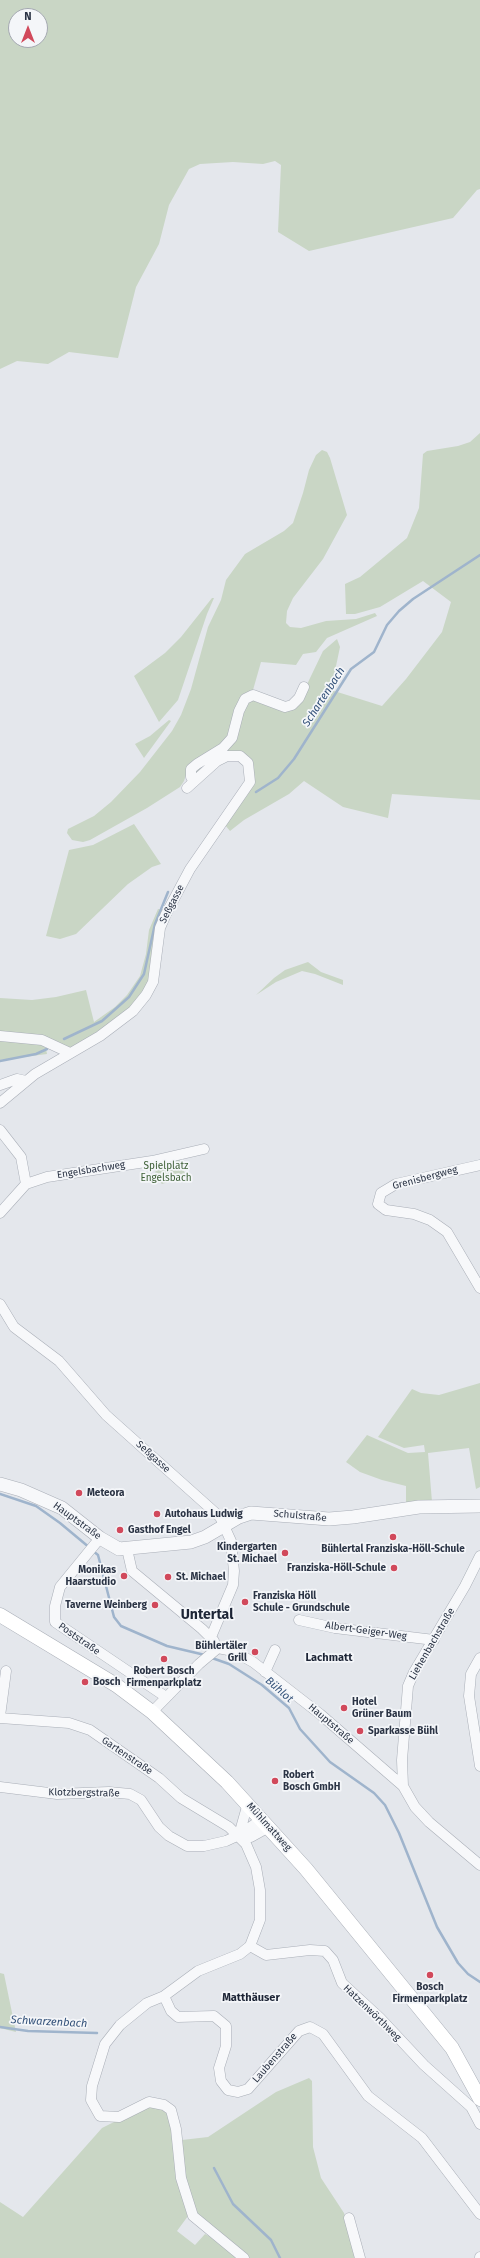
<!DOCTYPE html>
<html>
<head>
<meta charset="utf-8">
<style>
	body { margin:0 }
	#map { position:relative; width:480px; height:2258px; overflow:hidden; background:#e4e7ec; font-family:"Fira Sans",sans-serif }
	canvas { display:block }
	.north { position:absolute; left:8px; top:8px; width:40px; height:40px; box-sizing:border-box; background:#f4f6f9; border:1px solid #a4a8b1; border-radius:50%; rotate:0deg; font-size:11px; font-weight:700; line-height:16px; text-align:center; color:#2b3445 }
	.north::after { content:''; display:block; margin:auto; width:14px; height:18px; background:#d1495b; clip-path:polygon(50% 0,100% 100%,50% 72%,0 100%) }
</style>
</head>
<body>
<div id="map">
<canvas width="480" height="2258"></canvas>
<div class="north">N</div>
</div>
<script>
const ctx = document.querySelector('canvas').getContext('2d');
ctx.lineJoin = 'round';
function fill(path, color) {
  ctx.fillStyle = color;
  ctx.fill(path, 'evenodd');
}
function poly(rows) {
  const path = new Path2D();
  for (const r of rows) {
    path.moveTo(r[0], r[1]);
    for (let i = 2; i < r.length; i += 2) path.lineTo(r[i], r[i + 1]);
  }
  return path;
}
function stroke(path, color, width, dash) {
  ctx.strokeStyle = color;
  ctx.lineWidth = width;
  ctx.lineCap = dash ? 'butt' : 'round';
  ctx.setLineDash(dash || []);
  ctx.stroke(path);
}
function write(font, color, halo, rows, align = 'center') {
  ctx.font = font + ' "Fira Sans",sans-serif';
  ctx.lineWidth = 3.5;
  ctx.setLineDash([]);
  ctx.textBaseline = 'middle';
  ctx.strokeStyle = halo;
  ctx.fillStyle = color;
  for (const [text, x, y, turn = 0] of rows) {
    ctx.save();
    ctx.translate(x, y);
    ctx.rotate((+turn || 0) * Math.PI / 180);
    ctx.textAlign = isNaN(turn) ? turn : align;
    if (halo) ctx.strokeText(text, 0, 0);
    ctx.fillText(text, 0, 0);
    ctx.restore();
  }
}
fill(poly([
	[0,0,480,0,480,189,477,190,453,218,309,251,278,232,281,165,275,161,263,164,233,162,200,164,189,169,169,205,159,244,136,287,118,358,69,352,48,364,17,361,0,369],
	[16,16,40,16,40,40,16,40],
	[480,433,480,800,392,794,388,818,343,807,304,781,289,794,244,820,230,831,225,825,253,778,254,768,251,761,244,754,196,774,195,769,226,748,244,706,252,697,276,707,300,699,323,651,337,639,340,647,331,690,382,706,406,679,442,632,451,602,423,581,380,607,355,614,346,614,345,584,360,577,407,538,419,508,423,454,427,451,458,446,470,442],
	[322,450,327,452,330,458,347,515,323,559,293,598,287,611,286,623,290,627,301,628,326,621,356,619,375,613,377,616,327,638,316,652,303,654,296,665,261,662,253,690,232,729,221,745,188,769,184,781,180,787,147,808,90,840,83,842,72,840,67,833,68,829,94,816,111,802,140,772,172,731,181,715,191,689,208,627,221,600,226,580,245,554,284,531,293,523,303,493,309,470,316,455],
	[212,598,214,598,207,614,178,700,159,722,134,676,165,653,181,637],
	[169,720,171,721,144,758,135,744,150,736],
	[134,824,161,864,152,867,128,884,76,934,60,939,46,936,69,850,93,845],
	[158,909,164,910,151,975,137,1003,95,1034,69,1049,0,1033,0,998,32,1000,56,997,86,990,94,1022,115,1007,127,995,140,976,146,954,149,930],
	[308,962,321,972,343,980,343,985,315,974,302,971,276,982,256,995,274,978,285,970],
	[0,1039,45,1044,47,1054,0,1060],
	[179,1159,186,1176,162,1184,160,1182,156,1177,155,1165],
	[480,1383,480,1487,476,1489,469,1448,428,1453,432,1502,406,1505,406,1486,382,1480,360,1472,346,1462,367,1435,408,1453,425,1452,424,1445,404,1448,378,1437,412,1389,421,1393,439,1395],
	[0,1973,4,1974,16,2032,0,2028],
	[309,2078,312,2081,313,2147,321,2178,344,2213,358,2258,0,2258,0,2202,23,2217,102,2128,148,2105,160,2106,168,2115,188,2216,177,2231,195,2245,205,2234,225,2245,197,2215,184,2177,182,2140,208,2137,276,2092]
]), '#c9d6c5');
stroke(poly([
	[256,792,278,778,294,759,351,669,374,652,387,625,399,611,413,599,480,555],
	[64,1039,102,1021,129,997,144,974,155,924,168,892],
	[0,1061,36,1054,47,1049],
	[0,1494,36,1506,60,1523,90,1548],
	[93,1551,98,1555,114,1617,121,1626,167,1646,205,1655],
	[212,1658,229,1664,262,1685,289,1708,300,1729,330,1762,374,1793,385,1805,399,1833,437,1927,458,1963,468,1974,480,1982],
	[0,2027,28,2031,97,2033],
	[214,2168,233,2204,271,2240,280,2258]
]), '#9fb4cc', 2.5);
const minor = poly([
	[194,781,191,777,191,769,197,764,223,748,232,738,239,711,245,699,253,695,285,707,292,705,299,698,304,687],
	[0,1036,42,1040,70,1053],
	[0,1085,17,1079,26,1081],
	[0,1103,35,1074,100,1036,133,1011,146,995,153,982,160,928,166,914,190,869,250,782,248,763,240,756,227,756,217,761,187,788],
	[0,1130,21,1157,26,1184,0,1213],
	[480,1165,396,1184,381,1193,378,1204,386,1210,414,1214,430,1220,447,1232,480,1288],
	[26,1184,47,1177,152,1161,204,1149],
	[0,1304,14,1327,59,1361,106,1415,220,1517,231,1541,234,1571,233,1585,211,1637],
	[100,1538,60,1587,55,1606,55,1622,166,1697],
	[127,1549,132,1571,202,1629,214,1641],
	[299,1620,335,1628,434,1640],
	[218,1648,233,1651,253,1662,320,1714,403,1786,415,1807,429,1822,480,1865],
	[480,1658,471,1674,469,1696,480,1766],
	[265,1672,275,1650],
	[152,1712,199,1664,218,1648],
	[0,1716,6,1671],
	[0,1718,69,1723,90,1730,159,1778,181,1798,229,1827,246,1844,256,1867,260,1890,260,1920,250,1946,240,1954,198,1971,164,1996,147,2003,120,2025,105,2044,92,2086,91,2100,100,2116,119,2117,149,2102,164,2105,171,2110,176,2129,181,2178,193,2216,244,2258],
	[403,1786,402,1760,408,1686,414,1672,465,1586,480,1556],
	[0,1787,57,1794,109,1792,130,1794,141,1800,159,1827,169,1836,187,1846,204,1846,226,1841,239,1835,262,1819],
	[239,1835,248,1803],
	[239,1835,251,1837,269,1827],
	[250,1946,266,1955,310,1950,325,1951,333,1960,342,1983,380,2018,424,2065,471,2107,480,2124],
	[164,1996,171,2011,178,2017,214,2016,226,2026,226,2046,219,2068,221,2081,228,2090,238,2092,248,2089,299,2031,310,2027,323,2034,368,2096,422,2138,480,2214],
	[349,2218,360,2258],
	[480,2258,480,2257]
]);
const tertiary = poly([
	[0,1484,21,1490,62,1508,100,1538,119,1549,191,1542,205,1537,239,1517,251,1513,329,1519,353,1517,419,1507,480,1506]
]);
const secondary = poly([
	[0,1615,116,1685,152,1712,227,1782,306,1869,452,2048,480,2099]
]);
stroke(minor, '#a9aeb7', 11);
stroke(tertiary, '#a9aeb7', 14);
stroke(secondary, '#a9aeb7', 15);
stroke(minor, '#f7f8fa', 10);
stroke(tertiary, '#f7f8fa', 13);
stroke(secondary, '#fff', 14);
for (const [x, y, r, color] of [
	[79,1493,4,"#d1495b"],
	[157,1514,4,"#d1495b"],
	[120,1530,4,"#d1495b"],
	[393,1537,4,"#d1495b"],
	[285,1553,4,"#d1495b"],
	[394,1568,4,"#d1495b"],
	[124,1576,4,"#d1495b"],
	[168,1577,4,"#d1495b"],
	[245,1602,4,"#d1495b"],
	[155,1605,4,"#d1495b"],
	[255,1652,4,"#d1495b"],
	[164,1659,4,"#d1495b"],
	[85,1682,4,"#d1495b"],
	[344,1708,4,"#d1495b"],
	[360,1731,4,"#d1495b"],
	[275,1781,4,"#d1495b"],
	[430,1975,4,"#d1495b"]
]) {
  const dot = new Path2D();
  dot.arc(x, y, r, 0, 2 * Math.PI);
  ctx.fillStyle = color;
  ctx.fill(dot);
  stroke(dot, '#f4f6f9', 1.5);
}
write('10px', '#2b3445', '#f4f6f9', [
	["Seßgasse",172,904,-63],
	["Engelsbachweg",91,1170,-9],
	["Grenisbergweg",425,1178,-15],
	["Seßgasse",153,1457,42],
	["Schulstraße",300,1516,5],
	["Hauptstraße",77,1521,36],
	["Albert-Geiger-Weg",366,1631,8],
	["Poststraße",79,1639,35],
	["Liehenbachstraße",432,1644,-60],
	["Hauptstraße",331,1724,40],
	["Gartenstraße",127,1756,34],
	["Klotzbergstraße",84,1793,1],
	["Mühlmattweg",269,1827,48],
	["Hatzenwörthweg",372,2013,44],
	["Laubenstraße",275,2058,-49]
]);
write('10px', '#3f6138', '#f4f6f9', [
	["Spielplatz",166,1166],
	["Engelsbach",166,1178]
]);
write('bold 10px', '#2b3445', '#f4f6f9', [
	["Meteora",87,1493],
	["Autohaus Ludwig",165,1514],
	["Gasthof Engel",128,1530],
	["Kindergarten",277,1547,"right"],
	["St. Michael",277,1559,"right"],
	["Bühlertal Franziska-Höll-Schule",393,1549,"center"],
	["Franziska-Höll-Schule",386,1568,"right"],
	["Monikas",116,1570,"right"],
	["Haarstudio",116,1582,"right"],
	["St. Michael",176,1577],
	["Franziska Höll",253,1596],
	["Schule - Grundschule",253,1608],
	["Taverne Weinberg",147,1605,"right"],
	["Bühlertäler",247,1646,"right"],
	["Grill",247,1658,"right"],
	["Robert Bosch",164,1671,"center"],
	["Firmenparkplatz",164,1683,"center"],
	["Bosch",93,1682],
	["Hotel",352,1702],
	["Grüner Baum",352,1714],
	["Sparkasse Bühl",368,1731],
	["Robert",283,1775],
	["Bosch GmbH",283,1787],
	["Bosch",430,1987,"center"],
	["Firmenparkplatz",430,1999,"center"]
], 'left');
write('italic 11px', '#34527a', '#f4f6f9', [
	["Schartenbach",324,697,-57],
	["Bühlot",279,1690,41],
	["Schwarzenbach",49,2022,3]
]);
write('bold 11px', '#1d2536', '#f4f6f9', [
	["Lachmatt",329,1658],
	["Matthäuser",251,1998]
]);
write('bold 14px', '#1d2536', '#f4f6f9', [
	["Untertal",207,1615]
]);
</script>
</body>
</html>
